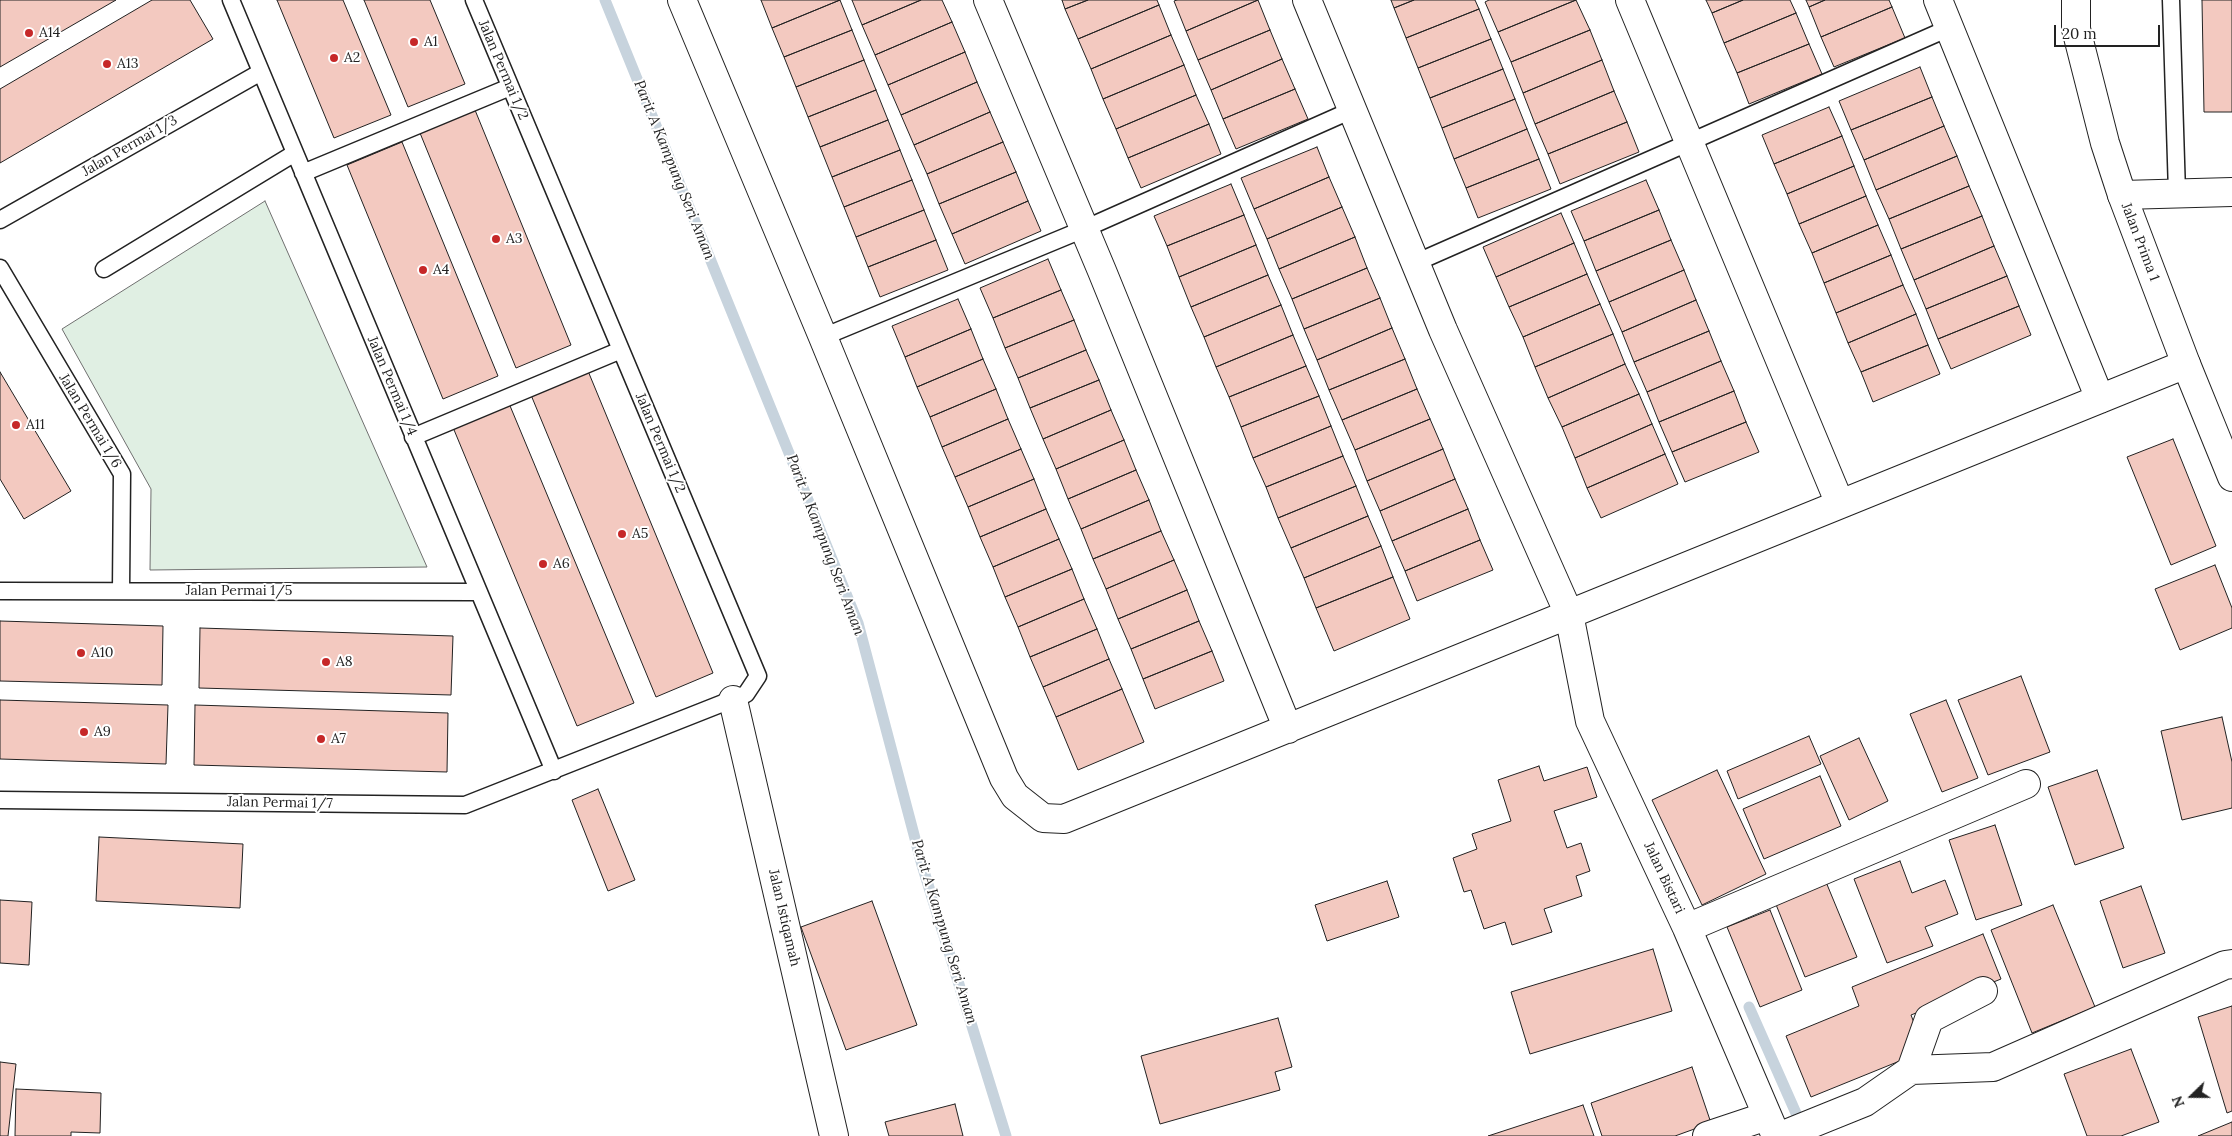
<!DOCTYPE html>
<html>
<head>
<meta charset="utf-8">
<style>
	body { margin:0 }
	#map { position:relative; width:2232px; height:1136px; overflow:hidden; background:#fff; font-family:Lora,serif }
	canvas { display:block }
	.north { position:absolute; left:2167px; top:1071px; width:50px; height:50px; -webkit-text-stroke:4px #fff; paint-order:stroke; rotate:248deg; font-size:14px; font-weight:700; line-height:20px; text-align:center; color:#222 }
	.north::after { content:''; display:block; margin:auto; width:18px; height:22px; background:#222; clip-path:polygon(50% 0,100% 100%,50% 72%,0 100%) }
	.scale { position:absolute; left:2054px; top:25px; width:106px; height:22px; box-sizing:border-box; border:2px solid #222; border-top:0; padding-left:6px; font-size:15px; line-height:18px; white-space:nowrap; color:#222; -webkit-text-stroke:4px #fff; paint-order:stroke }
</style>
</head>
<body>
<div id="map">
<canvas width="2232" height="1136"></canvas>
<div class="north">N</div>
<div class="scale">20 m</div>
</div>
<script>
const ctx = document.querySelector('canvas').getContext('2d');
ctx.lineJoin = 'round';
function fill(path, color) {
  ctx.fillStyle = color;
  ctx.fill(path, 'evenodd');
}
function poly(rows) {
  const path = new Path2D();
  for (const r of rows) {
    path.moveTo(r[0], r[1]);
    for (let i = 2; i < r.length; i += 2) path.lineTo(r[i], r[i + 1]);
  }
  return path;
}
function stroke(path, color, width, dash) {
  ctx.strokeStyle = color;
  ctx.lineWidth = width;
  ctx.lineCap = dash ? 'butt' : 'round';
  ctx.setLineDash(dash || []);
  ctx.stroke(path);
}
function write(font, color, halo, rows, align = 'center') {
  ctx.font = font + ' Lora,serif';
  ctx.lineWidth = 4;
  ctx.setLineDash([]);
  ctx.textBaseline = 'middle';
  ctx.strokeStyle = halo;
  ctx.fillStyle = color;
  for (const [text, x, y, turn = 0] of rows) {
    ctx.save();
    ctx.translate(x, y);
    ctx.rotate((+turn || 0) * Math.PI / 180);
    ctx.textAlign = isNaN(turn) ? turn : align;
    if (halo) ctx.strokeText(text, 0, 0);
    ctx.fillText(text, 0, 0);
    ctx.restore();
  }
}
const green = poly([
	[265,201,427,567,150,570,151,489,62,329,265,201]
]);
fill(green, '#e0efe3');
stroke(green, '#6f6f6f', 1);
stroke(poly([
	[605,0,858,623,922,865,1006,1136],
	[1749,1007,1803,1129]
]), '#c7d3dd', 11);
const building = poly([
	[0,0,116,0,0,67,0,0],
	[152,0,190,0,213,39,0,163,0,89,152,0],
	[277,0,343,0,391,115,334,138,277,0],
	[364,0,430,0,465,84,408,107,364,0],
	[761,0,840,0,772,28,761,0],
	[840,0,852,30,784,57,772,28,840,0],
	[852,0,921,0,862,25,852,0],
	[921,0,942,0,952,22,875,55,862,25,921,0],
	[1062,0,1088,0,1065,9,1062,0],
	[1088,0,1157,0,1159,5,1078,39,1065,9,1088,0],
	[1177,0,1258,0,1186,31,1174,1,1177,0],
	[1258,0,1270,30,1198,60,1186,31,1258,0],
	[1391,0,1414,0,1394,8,1391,0],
	[1414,0,1475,0,1479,9,1406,38,1394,8,1414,0],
	[1489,0,1576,0,1498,32,1485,2,1489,0],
	[1576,0,1590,30,1511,62,1498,32,1576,0],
	[1706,0,1743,0,1712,13,1706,0],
	[1743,0,1790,0,1796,13,1724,43,1712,13,1743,0],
	[1806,0,1825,0,1809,7,1806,0],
	[1825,0,1889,0,1892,7,1821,37,1809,7,1825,0],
	[2202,0,2232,0,2232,112,2204,112,2202,0],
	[1159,5,1171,35,1091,69,1078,39,1159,5],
	[1892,7,1905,38,1834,67,1821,37,1892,7],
	[1479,9,1491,39,1418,68,1406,38,1479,9],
	[1796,13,1809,44,1737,73,1724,43,1796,13],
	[952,22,965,52,888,85,875,55,952,22],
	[852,30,864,60,796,87,784,57,852,30],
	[1270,30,1282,59,1211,90,1198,60,1270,30],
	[1590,30,1602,60,1523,93,1511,62,1590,30],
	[1171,35,1184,65,1103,99,1091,69,1171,35],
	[1491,39,1503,69,1430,98,1418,68,1491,39],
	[1809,44,1822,74,1749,104,1737,73,1809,44],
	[965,52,977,82,901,115,888,85,965,52],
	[1282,59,1295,89,1223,119,1211,90,1282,59],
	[864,60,876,90,808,117,796,87,864,60],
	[1602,60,1614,91,1535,124,1523,93,1602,60],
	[1184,65,1196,95,1116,129,1103,99,1184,65],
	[1920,67,1932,97,1851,130,1839,101,1920,67],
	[1503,69,1515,99,1442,128,1430,98,1503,69],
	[977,82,990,112,914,145,901,115,977,82],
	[1295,89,1308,119,1236,149,1223,119,1295,89],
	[876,90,888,120,820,147,808,117,876,90],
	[1614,91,1627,122,1548,154,1535,124,1614,91],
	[1196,95,1209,124,1128,158,1116,129,1196,95],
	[1932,97,1944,126,1864,160,1851,130,1932,97],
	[1515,99,1527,129,1454,159,1442,128,1515,99],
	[1829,107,1842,136,1774,164,1762,135,1829,107],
	[475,110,571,345,516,368,420,133,475,110],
	[990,112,1003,142,927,174,914,145,990,112],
	[888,120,900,150,832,177,820,147,888,120],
	[1627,122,1639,152,1560,184,1548,154,1627,122],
	[1209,124,1221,154,1141,188,1128,158,1209,124],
	[1944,126,1957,156,1876,190,1864,160,1944,126],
	[1527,129,1539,159,1466,188,1454,159,1527,129],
	[1842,136,1854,166,1787,194,1774,164,1842,136],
	[402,142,498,376,443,399,347,165,402,142],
	[1003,142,1016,172,939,204,927,174,1003,142],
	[1317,147,1329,177,1254,209,1241,178,1317,147],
	[900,150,912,180,844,207,832,177,900,150],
	[1957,156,1969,186,1889,219,1876,190,1957,156],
	[1539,159,1551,189,1478,218,1466,188,1539,159],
	[1854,166,1866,196,1799,224,1787,194,1854,166],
	[1016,172,1028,201,952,234,939,204,1016,172],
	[1329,177,1342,207,1267,239,1254,209,1329,177],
	[912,180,924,210,856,237,844,207,912,180],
	[1646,180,1659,210,1584,241,1571,211,1646,180],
	[1231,184,1244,215,1167,246,1154,216,1231,184],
	[1969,186,1982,216,1901,249,1889,219,1969,186],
	[1866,196,1878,225,1812,253,1799,224,1866,196],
	[1028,201,1041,231,965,264,952,234,1028,201],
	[1342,207,1355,237,1279,269,1267,239,1342,207],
	[924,210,936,240,868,267,856,237,924,210],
	[1659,210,1671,240,1596,271,1584,241,1659,210],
	[1561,213,1574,243,1496,277,1483,247,1561,213],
	[1244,215,1256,245,1179,277,1167,246,1244,215],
	[1982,216,1994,246,1914,280,1901,249,1982,216],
	[1878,225,1891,255,1824,283,1812,253,1878,225],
	[1355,237,1367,268,1292,299,1279,269,1355,237],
	[936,240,948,270,880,297,868,267,936,240],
	[1671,240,1684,270,1609,302,1596,271,1671,240],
	[1574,243,1587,274,1509,307,1496,277,1574,243],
	[1256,245,1268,275,1191,307,1179,277,1256,245],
	[1994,246,2007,276,1926,309,1914,280,1994,246],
	[1891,255,1903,285,1836,313,1824,283,1891,255],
	[1048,259,1061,290,993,318,980,288,1048,259],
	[1367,268,1380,298,1304,329,1292,299,1367,268],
	[1684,270,1696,300,1622,332,1609,302,1684,270],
	[1587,274,1600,304,1523,337,1509,307,1587,274],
	[1268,275,1281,305,1204,337,1191,307,1268,275],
	[2007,276,2019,306,1938,339,1926,309,2007,276],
	[1903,285,1916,314,1848,343,1836,313,1903,285],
	[1061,290,1074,320,1005,348,993,318,1061,290],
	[1380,298,1392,328,1317,360,1304,329,1380,298],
	[958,299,971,329,905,357,892,326,958,299],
	[1696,300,1709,331,1634,362,1622,332,1696,300],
	[1600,304,1613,334,1535,367,1523,337,1600,304],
	[1281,305,1293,335,1216,367,1204,337,1281,305],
	[2019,306,2031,335,1951,369,1938,339,2019,306],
	[1916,314,1928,345,1861,372,1848,343,1916,314],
	[1074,320,1086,350,1018,378,1005,348,1074,320],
	[1392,328,1405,359,1329,390,1317,360,1392,328],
	[971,329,983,359,917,387,905,357,971,329],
	[1709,331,1721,361,1647,392,1634,362,1709,331],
	[1613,334,1625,364,1548,398,1535,367,1613,334],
	[1293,335,1306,366,1229,397,1216,367,1293,335],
	[1928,345,1940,374,1873,402,1861,372,1928,345],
	[1086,350,1099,380,1030,408,1018,378,1086,350],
	[983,359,996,389,930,417,917,387,983,359],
	[1405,359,1417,389,1342,420,1329,390,1405,359],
	[1721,361,1734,391,1659,422,1647,392,1721,361],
	[1625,364,1639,394,1562,427,1548,398,1625,364],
	[1306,366,1319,396,1241,427,1229,397,1306,366],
	[588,371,713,673,656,697,531,395,588,371],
	[0,372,71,491,24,519,0,479,0,372],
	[1099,380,1111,410,1043,439,1030,408,1099,380],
	[996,389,1008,419,942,447,930,417,996,389],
	[1417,389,1430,419,1355,450,1342,420,1417,389],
	[1734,391,1746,422,1672,452,1659,422,1734,391],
	[1639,394,1652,424,1575,458,1562,427,1639,394],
	[1319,396,1331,426,1253,458,1241,427,1319,396],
	[508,401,634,703,577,726,452,425,508,401],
	[1111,410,1124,440,1056,469,1043,439,1111,410],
	[1008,419,1021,449,955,477,942,447,1008,419],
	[1430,419,1443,449,1367,481,1355,450,1430,419],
	[1746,422,1759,452,1685,482,1672,452,1746,422],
	[1652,424,1665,454,1587,488,1575,458,1652,424],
	[1331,426,1343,456,1266,487,1253,458,1331,426],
	[2173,439,2216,546,2171,565,2127,457,2173,439],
	[1124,440,1136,470,1068,499,1056,469,1124,440],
	[1021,449,1034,479,968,507,955,477,1021,449],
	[1443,449,1455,479,1380,511,1367,481,1443,449],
	[1665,454,1678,484,1601,518,1587,488,1665,454],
	[1343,456,1356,486,1278,518,1266,487,1343,456],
	[1136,470,1149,500,1081,529,1068,499,1136,470],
	[1034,479,1046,509,980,537,968,507,1034,479],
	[1455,479,1468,509,1392,541,1380,511,1455,479],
	[1356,486,1368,516,1291,548,1278,518,1356,486],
	[1149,500,1161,531,1093,559,1081,529,1149,500],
	[1046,509,1059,539,993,567,980,537,1046,509],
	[1468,509,1480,540,1405,571,1392,541,1468,509],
	[1368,516,1381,546,1304,578,1291,548,1368,516],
	[1161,531,1174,560,1106,589,1093,559,1161,531],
	[1059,539,1072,569,1005,597,993,567,1059,539],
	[1480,540,1493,570,1417,601,1405,571,1480,540],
	[1381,546,1393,577,1316,608,1304,578,1381,546],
	[1174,560,1187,590,1118,619,1106,589,1174,560],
	[2215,565,2232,608,2232,628,2180,650,2155,589,2215,565],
	[1072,569,1084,599,1018,627,1005,597,1072,569],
	[1393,577,1410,619,1334,651,1316,608,1393,577],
	[1187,590,1199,621,1131,649,1118,619,1187,590],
	[1084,599,1097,629,1030,657,1018,627,1084,599],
	[0,621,163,626,162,685,0,681,0,621],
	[1199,621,1212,651,1143,679,1131,649,1199,621],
	[200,628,453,636,451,695,199,688,200,628],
	[1097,629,1109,659,1043,687,1030,657,1097,629],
	[1212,651,1224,681,1155,709,1143,679,1212,651],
	[1109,659,1122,689,1056,717,1043,687,1109,659],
	[2021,676,2050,752,1988,775,1958,700,2021,676],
	[1122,689,1144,742,1078,770,1056,717,1122,689],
	[0,700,168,705,166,764,0,759,0,700],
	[1946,700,1978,778,1942,792,1910,714,1946,700],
	[195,705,448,713,447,772,194,765,195,705],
	[2222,717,2232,762,2232,808,2182,820,2161,731,2222,717],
	[1809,736,1821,764,1738,799,1727,771,1809,736],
	[1859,738,1888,801,1849,820,1820,756,1859,738],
	[1539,766,1544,781,1587,767,1597,797,1554,811,1567,848,1581,843,1590,871,1576,876,1582,896,1544,909,1552,932,1512,945,1505,922,1484,929,1471,890,1464,892,1453,858,1477,849,1472,834,1511,821,1498,780,1539,766],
	[1717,770,1766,874,1702,905,1652,800,1717,770],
	[2097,770,2124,848,2075,865,2048,787,2097,770],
	[1820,776,1841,826,1764,859,1743,809,1820,776],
	[598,789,635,880,608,891,572,800,598,789],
	[1995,825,2022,905,1976,920,1949,840,1995,825],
	[99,837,243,844,240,908,96,901,99,837],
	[1900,861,1912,893,1945,880,1958,914,1925,927,1933,946,1887,963,1854,879,1900,861],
	[1387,881,1399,917,1327,941,1315,905,1387,881],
	[1826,882,1857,957,1805,977,1775,902,1826,882],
	[2141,886,2165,953,2123,968,2100,901,2141,886],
	[0,900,32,902,29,965,0,963,0,900],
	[872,901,917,1025,846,1050,801,927,872,901],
	[2053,905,2095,1007,2032,1033,1991,930,2053,905],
	[1770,910,1802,990,1760,1007,1727,927,1770,910],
	[1983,934,2001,979,1911,1015,1921,1041,1912,1056,1811,1097,1786,1036,1859,1006,1852,987,1983,934],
	[1653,949,1672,1011,1530,1054,1511,992,1653,949],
	[2232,1006,2232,1111,2227,1113,2198,1017,2232,1006],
	[1278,1018,1292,1067,1275,1072,1280,1090,1160,1124,1141,1056,1278,1018],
	[2131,1049,2159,1122,2121,1136,2087,1136,2064,1074,2131,1049],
	[0,1062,16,1064,8,1136,0,1136,0,1062],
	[1692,1067,1711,1123,1675,1136,1602,1136,1591,1103,1692,1067],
	[16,1089,101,1093,100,1133,71,1132,71,1136,15,1136,16,1089],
	[955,1104,963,1136,889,1136,885,1122,955,1104],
	[1583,1105,1594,1136,1488,1136,1583,1105],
	[2232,1122,2232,1136,2198,1136,2232,1122]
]);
fill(building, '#f3c9c0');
stroke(building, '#222', 1);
const lane = poly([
	[231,0,554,771],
	[2171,0,2177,193],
	[303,173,510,87],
	[0,220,261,72],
	[1415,263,1949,28],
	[0,268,122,474,121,590],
	[104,269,295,153],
	[823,337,1084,229,1352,110],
	[413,437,621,350],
	[0,591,479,592],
	[0,800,465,805,746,694,758,676,474,0]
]);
const street = poly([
	[682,0,823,337,1004,778,1015,796,1043,818,1064,819,2186,364],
	[988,0,1102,271,1288,729],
	[1307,0,1443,330,1569,614,1590,721,1687,928,1776,1136],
	[1630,0,1840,504],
	[1938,0,2100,399],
	[2122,195,2232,192],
	[733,700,834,1136],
	[1687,928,2026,784],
	[1911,1070,1993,1067,2225,965,2232,964],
	[1707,1136,1767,1116],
	[1781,1136,1865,1102,1911,1070,1929,1019,1983,991]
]);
const secondary = poly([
	[2076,0,2076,29,2105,143,2122,195,2186,364,2232,477]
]);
stroke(lane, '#222', 19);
stroke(street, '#222', 30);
stroke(secondary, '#222', 30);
stroke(lane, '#fff', 16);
stroke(street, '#fff', 28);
stroke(secondary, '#fff', 28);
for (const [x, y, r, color] of [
	[29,33,5,"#c62828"],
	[414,42,5,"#c62828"],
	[334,58,5,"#c62828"],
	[107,64,5,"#c62828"],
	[496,239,5,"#c62828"],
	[423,270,5,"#c62828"],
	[16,425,5,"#c62828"],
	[622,534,5,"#c62828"],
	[543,564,5,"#c62828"],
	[81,653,5,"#c62828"],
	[326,662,5,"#c62828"],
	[84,732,5,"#c62828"],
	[321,739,5,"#c62828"]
]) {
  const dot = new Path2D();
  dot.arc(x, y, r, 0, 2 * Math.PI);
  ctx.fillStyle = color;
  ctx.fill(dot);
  stroke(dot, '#fff', 2);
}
write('14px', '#222', '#fff', [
	["A14",39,33],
	["A1",424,42],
	["A2",344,58],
	["A13",117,64],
	["A3",506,239],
	["A4",433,270],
	["A11",26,425],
	["A5",632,534],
	["A6",553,564],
	["A10",91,653],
	["A8",336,662],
	["A9",94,732],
	["A7",331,739]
], 'left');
write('14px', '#222', '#fff', [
	["Jalan Permai 1/2",503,70,67],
	["Jalan Permai 1/3",130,146,-30],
	["Jalan Prima 1",2140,242,69],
	["Jalan Permai 1/4",392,386,67],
	["Jalan Permai 1/6",90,421,59],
	["Jalan Permai 1/2",660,443,67],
	["Jalan Permai 1/5",239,591],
	["Jalan Permai 1/7",280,803,1],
	["Jalan Bistari",1664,878,65],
	["Jalan Istiqamah",784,918,77]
]);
write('italic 15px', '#222', '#fff', [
	["Parit A Kampung Seri Aman",674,170,68],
	["Parit A Kampung Seri Aman",825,545,69],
	["Parit A Kampung Seri Aman",944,932,73]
]);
</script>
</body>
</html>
